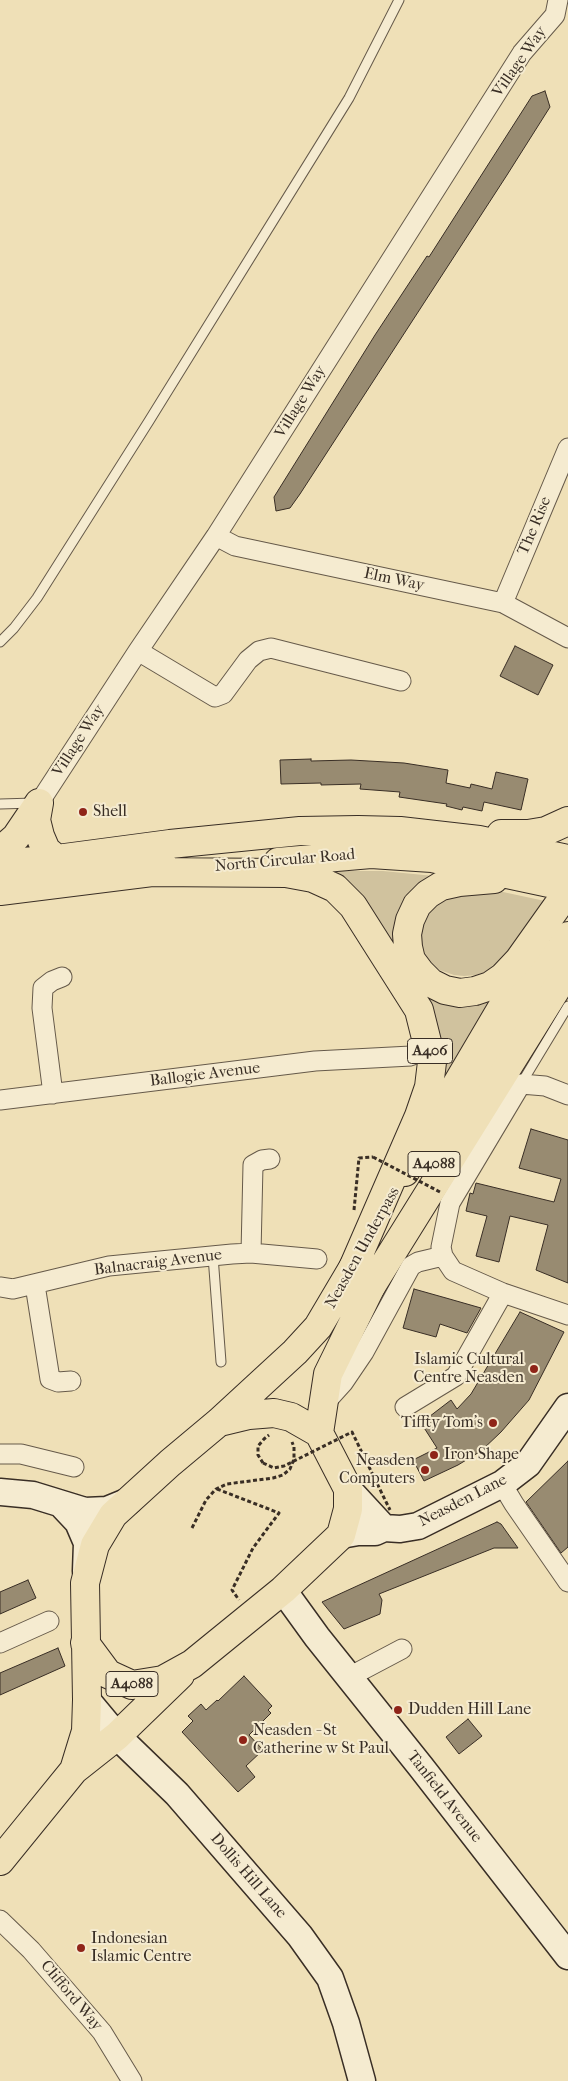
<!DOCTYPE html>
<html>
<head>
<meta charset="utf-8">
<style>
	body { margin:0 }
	canvas { display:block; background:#efe0b7 }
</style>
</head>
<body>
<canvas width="568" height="2081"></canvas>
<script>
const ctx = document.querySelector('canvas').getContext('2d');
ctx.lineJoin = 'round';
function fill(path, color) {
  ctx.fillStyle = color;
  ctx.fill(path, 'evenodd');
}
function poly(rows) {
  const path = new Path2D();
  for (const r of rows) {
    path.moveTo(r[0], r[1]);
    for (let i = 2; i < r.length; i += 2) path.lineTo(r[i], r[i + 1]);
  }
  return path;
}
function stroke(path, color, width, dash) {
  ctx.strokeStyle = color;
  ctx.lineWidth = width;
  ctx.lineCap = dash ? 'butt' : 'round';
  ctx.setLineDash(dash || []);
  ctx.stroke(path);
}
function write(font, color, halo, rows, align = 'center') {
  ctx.font = font + ' "IM FELL French Canon",serif';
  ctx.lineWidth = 4;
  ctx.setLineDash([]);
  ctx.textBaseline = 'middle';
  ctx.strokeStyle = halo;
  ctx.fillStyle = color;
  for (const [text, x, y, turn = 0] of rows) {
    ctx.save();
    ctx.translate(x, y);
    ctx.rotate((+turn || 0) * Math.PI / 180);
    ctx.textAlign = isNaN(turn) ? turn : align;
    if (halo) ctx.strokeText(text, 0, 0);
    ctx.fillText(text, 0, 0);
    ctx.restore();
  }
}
fill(poly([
	[340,871,383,871,434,876,406,968,498,991,443,1084,442,1070,323,872],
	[489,889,545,901,505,959,490,970,476,975,464,976,454,975,434,968,421,956,420,914,437,896]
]), '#d0c29e');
const building = poly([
	[545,91,550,107,507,175,300,494,290,508,276,511,274,497,375,335,427,256,429,257,532,96,545,91],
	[515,646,553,665,538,695,500,676,515,646],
	[311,759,311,761,351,760,404,763,448,770,446,783,470,788,471,784,492,789,496,772,528,779,521,810,484,802,482,811,463,807,462,810,446,806,447,804,399,797,400,792,360,789,361,784,321,785,321,783,281,784,280,760,311,759],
	[531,1129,568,1140,568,1283,536,1270,548,1225,510,1216,499,1262,476,1256,487,1216,466,1211,470,1193,473,1194,476,1183,554,1202,561,1179,519,1168,531,1129],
	[414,1289,446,1298,481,1308,467,1333,440,1324,436,1337,403,1328,414,1289],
	[520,1312,564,1332,529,1400,501,1432,481,1451,458,1465,424,1481,413,1460,437,1448,421,1423,451,1400,457,1409,471,1394,520,1312],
	[568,1461,568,1547,561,1553,526,1502,568,1461],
	[497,1522,501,1524,518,1548,494,1548,379,1594,382,1600,380,1614,344,1629,322,1602,497,1522],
	[28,1580,36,1598,0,1614,0,1592,28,1580],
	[58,1648,65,1666,0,1695,0,1673,58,1648],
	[244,1676,272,1706,268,1710,271,1713,249,1735,263,1750,246,1766,255,1777,238,1792,182,1732,193,1721,188,1716,201,1704,206,1710,217,1700,218,1701,244,1676],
	[468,1719,482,1736,459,1754,446,1737,468,1719]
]);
fill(building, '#988b71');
stroke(building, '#392e25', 1);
const lane = poly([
	[0,642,14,628,37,598,149,421,349,98,399,0],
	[0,804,34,803],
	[521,1084,568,1006],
	[213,1256,221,1362]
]);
const street = poly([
	[216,536,235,546,503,603,568,638],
	[503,603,568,448],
	[138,651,215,697,223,694,248,660,259,651,271,648,401,681],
	[39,803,138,651,216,536,522,53,555,15,558,0],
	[53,1094,42,1008,43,988,52,981,62,977],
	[568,1095,545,1086,521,1084,450,1203,441,1247,443,1256,453,1271,503,1293,568,1315],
	[0,1100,315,1061,411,1056],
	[251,1253,253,1165,262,1160,270,1159],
	[35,1285,50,1379,58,1382,71,1381],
	[0,1287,13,1289,109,1266,232,1254,251,1253,317,1259],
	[324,1404,343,1383,364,1352,411,1266,418,1262,443,1256],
	[405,1407,456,1376,503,1293],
	[0,1454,21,1454,74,1467],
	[502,1484,514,1504,568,1582],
	[0,1643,49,1621],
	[349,1677,402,1649],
	[0,1920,31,1950,102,2032,132,2081]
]);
const secondary = poly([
	[348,1489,384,1528],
	[0,1492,33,1495,85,1511,107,1510,129,1501],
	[62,1505,78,1522,87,1543,86,1571],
	[341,1535,358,1532,375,1532,384,1528,400,1529,418,1526,502,1484,528,1464,568,1407],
	[283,1590,317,1637,421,1767,568,1956],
	[87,1700,117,1736,177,1794,300,1936,330,1978,346,2023,362,2081]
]);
const primary = poly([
	[442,1150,568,936],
	[405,1172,537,948],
	[319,1433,328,1374,380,1268],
	[85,1643,108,1674,132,1685,163,1680,192,1664,283,1590,341,1535,348,1509,348,1489,319,1433,291,1417,274,1413,249,1415,220,1422],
	[74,1770,86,1731,87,1700,85,1583,95,1545,113,1515,170,1463,219,1422,295,1352,318,1327,360,1256],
	[0,1861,74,1770,117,1736,180,1675]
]);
const highway = poly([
	[39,803,36,820,40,836,46,850,57,859],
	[501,834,528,834,546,831,568,821],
	[0,851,16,837,39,803],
	[278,862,371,854,432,858,568,887],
	[0,864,57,859,170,844,300,831,358,830,400,831,479,840,568,859],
	[149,872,286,873,313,878,335,888,353,906,419,1010,432,1062,429,1087,419,1116,349,1277],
	[494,879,459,882,441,886,428,894,417,905,410,920,407,934,408,947,411,960,420,972,431,983,445,990,460,993,475,991,490,986,503,977,519,960,568,891],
	[0,891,168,870],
	[370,1288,568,970]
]);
stroke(lane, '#665a4a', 11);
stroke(street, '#665a4a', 21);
stroke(secondary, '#392e25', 29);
stroke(primary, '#392e25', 30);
stroke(highway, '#392e25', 30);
stroke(poly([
	[354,1210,359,1158,373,1157],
	[263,1463,258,1455,258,1446,264,1439,269,1435],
	[217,1489,279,1513,253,1548,232,1590,239,1600],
	[192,1528,206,1500,216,1489,227,1484,273,1478,283,1475,290,1469,294,1459,294,1447,292,1442]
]), '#392e25', 3, [4, 2.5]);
stroke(lane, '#f5ebd0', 9);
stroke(street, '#f5ebd0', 19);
stroke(secondary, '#f5ebd0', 26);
stroke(primary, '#efe0b7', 28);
stroke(highway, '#efe0b7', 28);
stroke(poly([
	[373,1157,440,1192],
	[263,1463,274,1468,284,1466,352,1432,390,1510]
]), '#392e25', 3, [4, 2.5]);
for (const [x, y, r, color] of [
	[83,812,5,"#8f2418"],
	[534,1369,5,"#8f2418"],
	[493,1423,5,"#8f2418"],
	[434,1455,5,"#8f2418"],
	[425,1470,5,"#8f2418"],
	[398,1710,5,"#8f2418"],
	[243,1740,5,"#8f2418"],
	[81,1948,5,"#8f2418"]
]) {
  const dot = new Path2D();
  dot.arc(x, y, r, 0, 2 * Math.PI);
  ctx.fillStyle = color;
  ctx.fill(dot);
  stroke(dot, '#f5ebd0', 2);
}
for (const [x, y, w] of [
	[430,1051,45],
	[434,1164,52],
	[132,1684,52]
]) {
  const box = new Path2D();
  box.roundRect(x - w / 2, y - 12.5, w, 25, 4);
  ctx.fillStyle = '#f5ebd0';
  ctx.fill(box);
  stroke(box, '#392e25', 1);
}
write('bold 15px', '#392e25', null, [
	["A406",430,1051],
	["A4088",434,1164],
	["A4088",132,1684]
]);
write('16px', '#392e25', '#f5ebd0', [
	["Village Way",520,62,-55],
	["Village Way",301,402,-58],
	["The Rise",535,526,-67],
	["Elm Way",394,580,12],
	["Village Way",79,741,-57],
	["North Circular Road",285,861,-5],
	["Ballogie Avenue",205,1075,-7],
	["Neasden Underpass",363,1248,-61],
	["Balnacraig Avenue",158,1263,-7],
	["Neasden Lane",463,1501,-27],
	["Tanfield Avenue",444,1797,52],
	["Dollis Hill Lane",248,1876,49],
	["Clifford Way",71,1996,50]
]);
write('16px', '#392e25', '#f5ebd0', [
	["Shell",93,812],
	["Islamic Cultural",524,1360,"right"],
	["Centre Neasden",524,1378,"right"],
	["Tiffty Tom's",483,1423,"right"],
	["Iron Shape",444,1455],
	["Neasden",415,1461,"right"],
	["Computers",415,1479,"right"],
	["Dudden Hill Lane",408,1710],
	["Neasden - St",253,1731],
	["Catherine w St Paul",253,1749],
	["Indonesian",91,1939],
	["Islamic Centre",91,1957]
], 'left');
</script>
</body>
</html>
